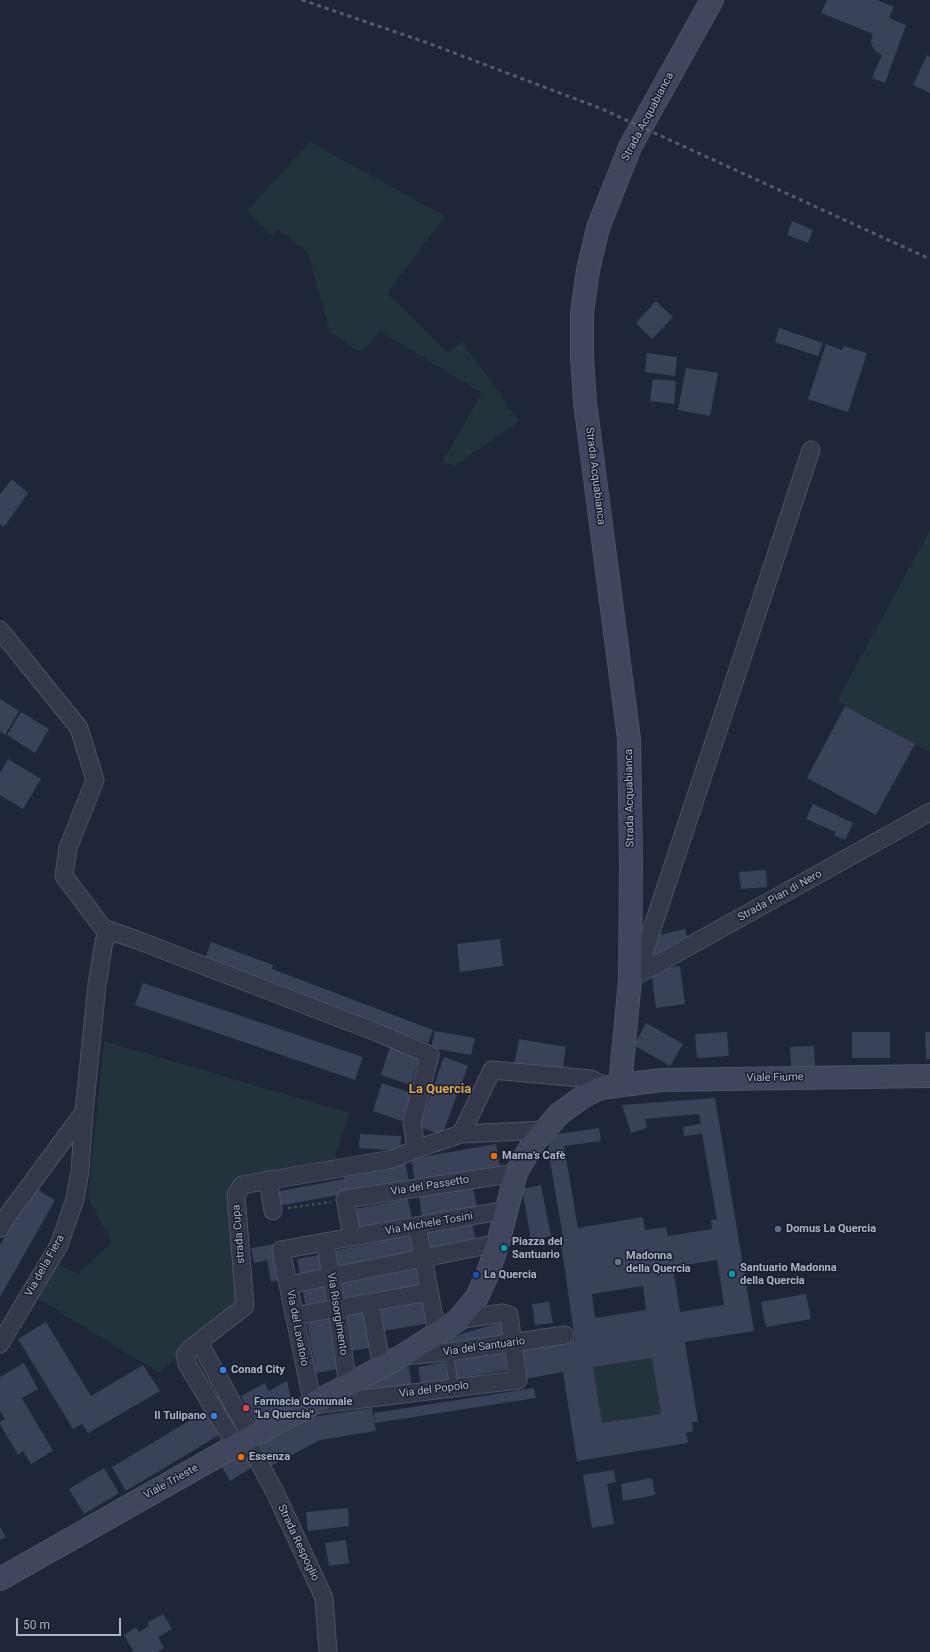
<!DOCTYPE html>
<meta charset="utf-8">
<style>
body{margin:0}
#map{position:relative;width:930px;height:1652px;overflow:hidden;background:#1f263a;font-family:Roboto,sans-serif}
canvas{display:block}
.scale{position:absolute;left:16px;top:1618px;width:105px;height:18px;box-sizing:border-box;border:2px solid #adb3c7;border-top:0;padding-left:5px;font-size:12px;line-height:14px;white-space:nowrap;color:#adb3c7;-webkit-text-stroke:3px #181e2e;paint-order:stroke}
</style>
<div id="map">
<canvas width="930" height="1652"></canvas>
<div class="scale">50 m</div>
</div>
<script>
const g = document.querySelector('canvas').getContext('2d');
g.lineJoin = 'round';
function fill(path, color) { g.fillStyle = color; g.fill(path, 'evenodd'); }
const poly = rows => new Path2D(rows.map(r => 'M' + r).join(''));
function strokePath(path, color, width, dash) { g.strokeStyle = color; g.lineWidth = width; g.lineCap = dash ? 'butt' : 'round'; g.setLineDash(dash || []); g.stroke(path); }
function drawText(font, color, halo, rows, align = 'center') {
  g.font = font + ' Roboto,sans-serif'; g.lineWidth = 3; g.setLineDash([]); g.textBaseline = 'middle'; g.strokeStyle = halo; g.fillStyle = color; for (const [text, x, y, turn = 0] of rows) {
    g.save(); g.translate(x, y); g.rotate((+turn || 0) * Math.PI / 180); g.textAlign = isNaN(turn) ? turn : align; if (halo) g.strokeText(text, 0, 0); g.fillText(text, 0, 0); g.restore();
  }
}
fill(poly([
 [310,142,445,216,387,293,448,353,462,341,519,421,455,466,442,462,482,393,380,331,360,352,330,332,308,253,278,229,273,236,247,211],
 [930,530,930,752,837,701],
 [104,1041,349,1113,332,1166,241,1180,238,1303,159,1373,37,1298,58,1264,78,1274,112,1242,88,1198],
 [652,1358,661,1414,602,1423,593,1367]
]), '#21333b');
fill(poly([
 [827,0,877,0,894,7,889,18,906,25,885,83,872,78,882,55,876,52,872,46,871,42,873,34,821,13],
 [927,55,930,57,930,93,913,85],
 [792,221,813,230,808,243,787,235],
 [656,301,673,317,652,339,636,323],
 [779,328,823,343,818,356,775,342],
 [826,344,842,350,844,346,867,353,848,412,808,399],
 [647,353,677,357,675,376,645,372],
 [686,368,718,373,710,416,678,410],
 [653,379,676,381,674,404,650,401],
 [12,479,28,493,4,527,0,524,0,494],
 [0,699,19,711,5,735,0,731],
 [845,706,915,744,876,815,807,778],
 [21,712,49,729,35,753,7,735],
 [8,759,41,779,23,809,0,795,0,773],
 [813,804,853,823,845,840,834,835,836,832,806,819],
 [766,870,767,887,741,889,739,872],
 [685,929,688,941,654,957,655,936],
 [500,939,503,966,460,972,457,944],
 [211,942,273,965,272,969,433,1030,428,1043,205,959],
 [680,966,685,1004,656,1008,651,970],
 [143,983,363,1057,355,1080,135,1005],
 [646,1023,683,1044,670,1066,634,1045],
 [435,1031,475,1038,471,1055,431,1048],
 [727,1032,729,1056,697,1058,695,1034],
 [852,1032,890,1032,890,1058,852,1058],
 [925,1032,930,1032,930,1059,926,1059],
 [519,1039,566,1047,562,1073,514,1065],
 [390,1046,420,1055,411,1085,381,1075],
 [814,1046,815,1066,791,1067,790,1047],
 [444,1057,468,1066,442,1135,419,1127],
 [382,1083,411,1093,402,1121,373,1111],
 [715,1098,754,1331,685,1342,698,1422,692,1422,693,1431,686,1433,688,1443,577,1461,563,1372,525,1379,520,1349,575,1340,561,1244,564,1243,548,1149,551,1135,599,1128,601,1141,564,1146,578,1228,643,1217,645,1230,666,1227,668,1236,712,1229,711,1220,717,1219,702,1134,684,1136,683,1127,701,1124,699,1114,645,1119,647,1128,631,1133,622,1105],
 [717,1260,724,1305,680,1312,673,1267],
 [643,1286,646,1310,595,1318,592,1294],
 [652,1358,661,1414,602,1423,593,1367],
 [360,1134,401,1136,400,1151,359,1148],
 [496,1144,500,1166,415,1181,411,1159],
 [405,1161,409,1182,278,1206,275,1192,344,1179,343,1172],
 [541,1185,551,1236,531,1240,522,1189],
 [33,1187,55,1200,0,1297,0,1245],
 [473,1188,477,1207,422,1217,419,1197],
 [408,1199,412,1219,358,1229,354,1209],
 [472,1223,476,1242,428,1251,424,1233],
 [413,1235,417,1254,337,1270,333,1251],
 [275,1244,282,1279,271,1282,267,1260,254,1263,251,1248],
 [320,1255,324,1274,301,1278,297,1259],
 [418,1266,421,1287,342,1301,339,1280],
 [324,1283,328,1304,306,1308,302,1287],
 [806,1294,811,1319,766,1327,761,1302],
 [425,1300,429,1323,378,1332,374,1309],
 [549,1302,553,1323,535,1325,532,1304],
 [367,1310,374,1347,351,1351,344,1314],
 [330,1317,339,1369,316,1373,307,1321],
 [505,1321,508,1338,446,1349,444,1339],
 [46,1322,91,1396,143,1365,160,1391,88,1433,82,1424,73,1429,18,1339],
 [507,1352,510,1370,457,1378,455,1361],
 [445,1362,448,1379,421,1384,418,1367],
 [24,1363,38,1389,22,1398,53,1451,31,1464,23,1451,18,1455,0,1424,0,1422,5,1419,0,1411,0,1377],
 [409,1367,412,1388,354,1397,352,1387,382,1372],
 [287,1381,292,1402,255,1422,241,1396,265,1383,269,1391],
 [534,1388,536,1398,375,1423,374,1413],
 [372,1408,376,1431,320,1440,267,1468,256,1447,312,1417],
 [209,1409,224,1432,126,1491,112,1467],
 [248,1452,256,1465,230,1481,222,1467],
 [104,1468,119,1493,84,1514,69,1489],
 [614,1470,616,1482,607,1484,614,1524,592,1528,583,1475],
 [652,1478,655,1495,623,1501,621,1484],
 [348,1508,349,1526,308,1531,306,1512],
 [0,1527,6,1537,0,1540],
 [346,1540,349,1563,329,1566,325,1543],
 [163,1614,172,1629,158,1637,164,1648,158,1652,134,1652,124,1635,136,1627,139,1632,149,1626,147,1623]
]), '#3a425a');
const lane = poly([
 [449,1352,454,1388]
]);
const street = poly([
 [0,630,79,728,95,780,68,848,64,876,103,928,137,940,381,1034,430,1055,412,1122,416,1149],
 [632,978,930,812],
 [630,980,640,965,811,450],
 [461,1134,492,1070,591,1079,606,1087],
 [268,1180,273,1211],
 [417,1226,435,1322,442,1332],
 [0,1228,8,1215,84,1112],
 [352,1237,506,1210],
 [325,1242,337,1308,348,1386],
 [288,1285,498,1243],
 [370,1303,382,1367],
 [294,1316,429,1292],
 [458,1320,502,1313,509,1315,518,1380,313,1405,281,1250,352,1237,345,1199,516,1173],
 [199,1342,251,1437],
 [0,1344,59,1245,75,1199,80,1171,84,1112,97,985,104,941,112,931],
 [402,1356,449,1352,565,1335],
 [247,1440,275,1492,324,1598,328,1652],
 [236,1446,187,1364,185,1355,190,1349,245,1306,236,1195,242,1185,393,1159,416,1149,461,1134,545,1130]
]);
const secondary = poly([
 [620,1085,630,980,631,864,629,739,585,402,582,357,582,313,588,270,598,228,630,147,712,0],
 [0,1579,251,1437,402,1356,458,1320,477,1297,487,1275,498,1243,516,1173,532,1145,545,1130,559,1114,584,1096,601,1088,661,1080,930,1076]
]);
strokePath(lane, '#4d5365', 10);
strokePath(street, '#4d5365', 19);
strokePath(secondary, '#4d5365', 24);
strokePath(poly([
 [288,1208,331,1202]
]), '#3b4f55', 2.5, [3, 3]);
strokePath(lane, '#33384a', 8);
strokePath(street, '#33384a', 17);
strokePath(secondary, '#40465d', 22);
strokePath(poly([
 [302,0,428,43,602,109,930,259]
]), '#545b72', 3, [4, 4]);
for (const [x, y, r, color] of [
 [494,1156,4,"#e8710a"],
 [778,1229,4,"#5c6f8a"],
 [504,1248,4,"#0f9aa8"],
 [618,1262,4,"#6b7280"],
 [732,1274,4,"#0f9aa8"],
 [476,1275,4,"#1a4fb4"],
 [223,1370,4,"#3f7fe0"],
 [246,1408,4,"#e0444e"],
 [214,1416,4,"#3f7fe0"],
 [241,1457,4,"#e8710a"]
]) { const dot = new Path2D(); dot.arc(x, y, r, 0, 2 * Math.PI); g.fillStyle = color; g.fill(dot); strokePath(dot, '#181e2e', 1.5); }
drawText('11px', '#adb3c7', '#181e2e', [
 ["Strada Acquabianca",648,117,-62],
 ["Strada Acquabianca",595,476,83],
 ["Strada Acquabianca",630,798,-91],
 ["Strada Pian di Nero",780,896,-29],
 ["Viale Fiume",775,1078,-1],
 ["Via del Passetto",430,1186,-9],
 ["Via Michele Tosini",429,1224,-10],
 ["strada Cupa",239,1234,-95],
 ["Via della Fiera",45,1266,-61],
 ["Via Risorgimento",337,1314,81],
 ["Via del Lavatoio",297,1328,79],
 ["Via del Santuario",484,1347,-8],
 ["Via del Popolo",434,1390,-7],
 ["Viale Trieste",171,1482,-29],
 ["Strada Respoglio",298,1543,65]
]);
drawText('bold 11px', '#adb3c7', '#181e2e', [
 ["Mama’s Cafè",502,1156],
 ["Domus La Quercia",786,1229],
 ["Piazza del",512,1242],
 ["Santuario",512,1255],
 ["Madonna",626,1256],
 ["della Quercia",626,1269],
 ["Santuario Madonna",740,1268],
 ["della Quercia",740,1281],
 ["La Quercia",484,1275],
 ["Conad City",231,1370],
 ["Farmacia Comunale",254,1402],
 ["\"La Quercia\"",254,1415],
 ["Il Tulipano",206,1416,"right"],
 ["Essenza",249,1457]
], 'left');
drawText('bold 13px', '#dca553', '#181e2e', [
 ["La Quercia",440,1090]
]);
</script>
